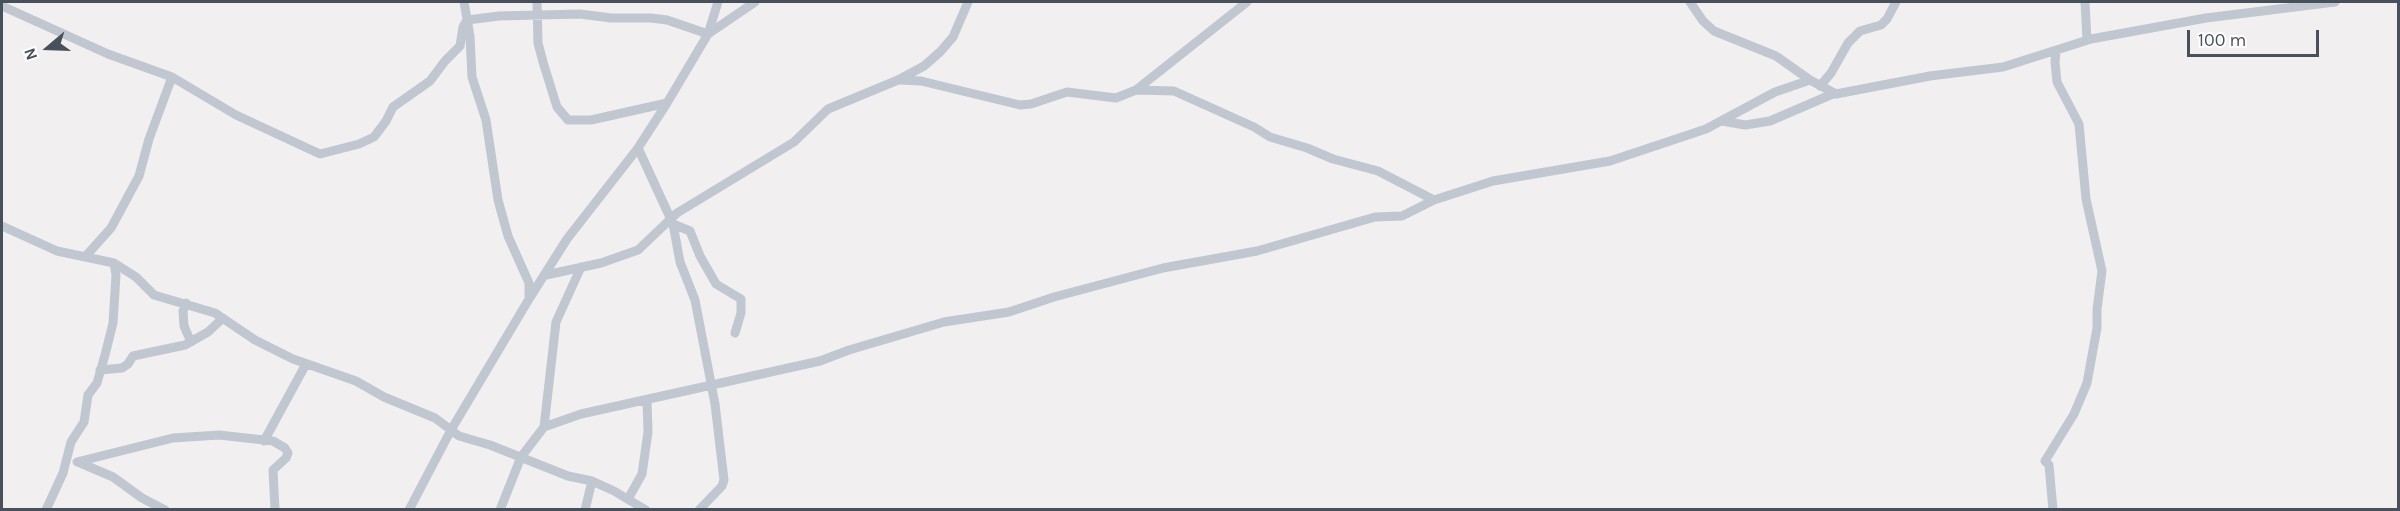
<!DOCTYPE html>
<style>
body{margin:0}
#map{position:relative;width:2400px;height:511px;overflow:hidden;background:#f1efef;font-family:Karla,sans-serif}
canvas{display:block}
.frame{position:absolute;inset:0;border:3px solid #48505b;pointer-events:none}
.north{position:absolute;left:18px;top:18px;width:60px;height:60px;-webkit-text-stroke:4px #fff;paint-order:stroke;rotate:251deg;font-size:16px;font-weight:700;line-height:24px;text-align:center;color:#48505b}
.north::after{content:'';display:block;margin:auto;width:21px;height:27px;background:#48505b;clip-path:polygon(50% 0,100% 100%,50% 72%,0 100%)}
.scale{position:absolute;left:2187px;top:30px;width:132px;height:27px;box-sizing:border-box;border:3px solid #48505b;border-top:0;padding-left:8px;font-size:18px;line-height:21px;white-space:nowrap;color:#48505b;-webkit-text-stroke:4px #fff;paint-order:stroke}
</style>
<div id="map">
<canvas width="2400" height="511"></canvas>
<div class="frame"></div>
<div class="north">N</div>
<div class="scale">100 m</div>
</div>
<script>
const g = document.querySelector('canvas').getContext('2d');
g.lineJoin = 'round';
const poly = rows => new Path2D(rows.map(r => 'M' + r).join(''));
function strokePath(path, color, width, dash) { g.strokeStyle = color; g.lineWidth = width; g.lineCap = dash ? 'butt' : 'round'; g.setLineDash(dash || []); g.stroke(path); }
strokePath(poly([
 [464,2,470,36,472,77,486,120,498,200,508,236,529,283,529,298],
 [537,2,538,43,543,62,557,107,568,120,591,120,667,103],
 [1690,2,1703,21,1714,31,1776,56,1810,80,1836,94,1930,76,2003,67,2091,39,2206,18,2335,2],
 [2085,2,2087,40],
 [2,6,108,54,172,77,236,115,320,154,359,144,374,137,386,121,393,107,430,81,445,61,460,46,463,27,467,20,499,16,580,14,611,18,651,18,667,20,708,34,755,2],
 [900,80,921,81,1020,105,1031,104,1067,92,1116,98,1136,90,1247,2],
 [1820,86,1831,73,1848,43,1860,31,1881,25,1887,19,1896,2],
 [1136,90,1174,91,1254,127,1270,137,1307,148,1333,159,1378,171,1434,200],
 [1722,121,1745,125,1770,121,1835,93],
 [638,148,673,224,680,262,695,300,715,404,724,480,722,486,699,510],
 [673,224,690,231,700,256,716,284,741,299,741,313,735,333],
 [2,226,57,251,114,263,136,277,154,295,215,313,255,340,293,359,356,381,384,397,435,418,459,436,490,445,568,476,592,481,614,491,646,510],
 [85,257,111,228,139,176,149,139,172,77],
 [546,275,601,263,638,250,677,213,794,142,828,109,898,80,924,66,940,52,953,37,968,2],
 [186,303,183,311,184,326,191,342],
 [100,370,122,368,128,364,133,356,185,345,208,332,223,318],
 [544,427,581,414,820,361,849,350,944,322,1009,312,1054,297,1163,268,1257,251,1375,217,1402,216,1434,200,1493,181,1610,161,1706,129,1775,92,1810,80],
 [264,441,306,364],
 [77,462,173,438,219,435,273,441,285,448,288,453,286,458,273,470,275,510],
 [78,462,113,477,142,498,165,510],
 [628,499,642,474,648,432,647,400],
 [46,510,63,473,71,442,84,422,88,395,97,383,105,355,113,323,116,275,114,263],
 [409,510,451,430,529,299,567,239,638,148,667,103,708,34,718,2],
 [500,510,521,457,544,427,556,322,581,267],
 [585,510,592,481],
 [2053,510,2049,465,2045,461,2074,414,2087,383,2097,328,2097,309,2102,271,2086,199,2079,124,2057,82,2055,62,2056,51]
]), '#c0c7d0', 9);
</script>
